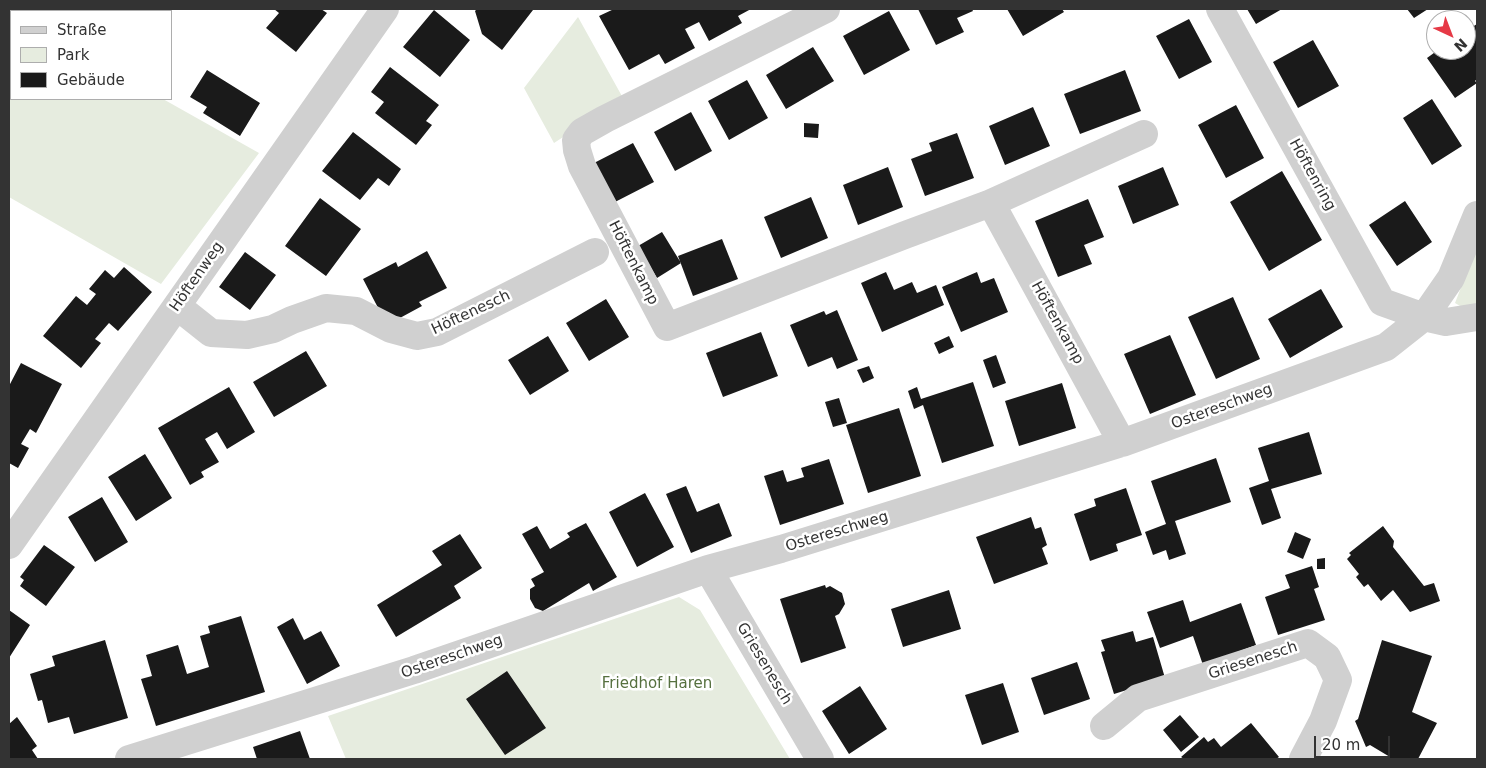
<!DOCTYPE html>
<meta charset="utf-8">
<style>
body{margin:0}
#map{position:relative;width:1486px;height:768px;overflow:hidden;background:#fff;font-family:"DejaVu Sans",sans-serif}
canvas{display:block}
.frame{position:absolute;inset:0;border:10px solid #333;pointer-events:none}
.legend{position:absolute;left:10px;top:10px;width:162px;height:90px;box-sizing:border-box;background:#fff;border:1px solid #adadad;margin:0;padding:6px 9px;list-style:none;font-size:15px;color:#333}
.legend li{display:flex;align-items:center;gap:10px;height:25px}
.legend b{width:25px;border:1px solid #adadad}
.north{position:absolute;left:1426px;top:10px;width:50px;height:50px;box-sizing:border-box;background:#fff;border:1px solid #adadad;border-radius:50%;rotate:137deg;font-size:14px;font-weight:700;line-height:20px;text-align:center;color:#333}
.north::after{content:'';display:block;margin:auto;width:18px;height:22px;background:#e63946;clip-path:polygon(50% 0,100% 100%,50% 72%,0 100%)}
.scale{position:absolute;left:1314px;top:736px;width:76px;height:22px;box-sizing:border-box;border:2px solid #333;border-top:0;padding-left:6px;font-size:15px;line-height:18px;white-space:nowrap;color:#333;-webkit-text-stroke:4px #fff;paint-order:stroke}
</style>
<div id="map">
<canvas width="1486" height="768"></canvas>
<div class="frame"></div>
<ul class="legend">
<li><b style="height:6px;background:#d0d0d0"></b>Straße</li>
<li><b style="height:14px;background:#e6ecdf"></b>Park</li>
<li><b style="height:14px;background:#1a1a1a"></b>Gebäude</li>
</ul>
<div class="north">N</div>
<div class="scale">20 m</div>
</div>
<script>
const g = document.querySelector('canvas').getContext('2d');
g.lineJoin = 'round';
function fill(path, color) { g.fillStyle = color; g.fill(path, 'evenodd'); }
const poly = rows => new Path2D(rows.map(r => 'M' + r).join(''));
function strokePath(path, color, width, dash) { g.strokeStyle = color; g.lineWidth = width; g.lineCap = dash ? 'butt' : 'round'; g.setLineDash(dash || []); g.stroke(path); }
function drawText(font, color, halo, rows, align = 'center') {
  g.font = font + ' "DejaVu Sans",sans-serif'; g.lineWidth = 5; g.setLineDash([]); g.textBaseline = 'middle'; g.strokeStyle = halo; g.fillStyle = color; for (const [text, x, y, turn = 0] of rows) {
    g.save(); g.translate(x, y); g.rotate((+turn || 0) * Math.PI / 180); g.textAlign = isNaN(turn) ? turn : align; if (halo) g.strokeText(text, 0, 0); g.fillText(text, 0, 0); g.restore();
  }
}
fill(poly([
 [9,12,11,13,11,99,163,99,259,153,161,284,9,197],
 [578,17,623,98,554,143,524,88],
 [1477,246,1477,305,1467,310,1455,303],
 [679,597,700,610,790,759,346,759,328,716]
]), '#e6ecdf');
fill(poly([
 [274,9,321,9,327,13,296,52,266,28,279,13],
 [477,9,531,9,533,10,502,50,482,34,475,11],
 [614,9,751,9,738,16,742,23,709,41,699,22,685,29,695,48,665,64,659,54,629,70,599,16],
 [918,9,972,9,973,11,957,18,964,32,936,45],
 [1007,9,1062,9,1064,12,1023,36],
 [1247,9,1282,9,1256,24],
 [1407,9,1428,9,1414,18],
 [434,10,470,40,440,77,403,47],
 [889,11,910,50,864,75,843,36],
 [1189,19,1212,62,1179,79,1156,36],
 [1477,24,1477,79,1475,81,1477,83,1455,98,1427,58,1438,50,1466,50,1466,31],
 [1313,40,1339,86,1298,108,1273,62],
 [813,47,834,81,786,109,766,75],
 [390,67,439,105,426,121,432,125,416,145,375,113,384,102,371,92],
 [207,70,260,103,240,136,203,113,207,107,190,97],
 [1125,70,1141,111,1080,134,1064,94],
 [747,80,768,118,729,140,708,101],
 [1432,99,1462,146,1432,165,1403,118],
 [1236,105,1264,158,1226,178,1198,125],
 [1033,107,1050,146,1005,165,989,126],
 [691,112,712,151,675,171,654,132],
 [804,123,819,124,818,138,804,137],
 [353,132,401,169,389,186,378,178,360,200,322,171],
 [957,133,974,178,925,196,911,159,932,151,929,143],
 [633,143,654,182,615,202,594,163],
 [888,167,903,207,858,225,843,185],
 [1163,167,1179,205,1133,224,1118,186],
 [1282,171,1322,240,1269,271,1230,202],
 [811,197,828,238,781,258,764,217],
 [320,198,361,229,326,276,285,246],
 [1088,199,1104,237,1084,245,1092,264,1058,277,1035,221],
 [1405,201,1432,242,1397,266,1369,225],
 [662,232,681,263,657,278,638,246],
 [722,239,738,279,693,296,678,256],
 [427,251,447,288,419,302,422,306,387,325,363,279,396,262,398,267],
 [245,252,276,275,250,310,219,287],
 [124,267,152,292,118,331,109,323,95,339,101,343,81,368,43,336,76,296,87,305,96,294,89,289,105,270,114,278],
 [886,272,894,290,912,282,917,293,936,285,944,305,882,332,861,283],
 [977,272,981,283,994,278,1008,312,961,332,942,287],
 [1321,289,1343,327,1290,358,1268,319],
 [1233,297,1260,359,1216,379,1188,317],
 [606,299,629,337,589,361,566,323],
 [837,310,858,360,837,369,832,357,808,367,790,325,824,311,826,315],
 [761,332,778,376,723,397,706,353],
 [1170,335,1196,395,1150,414,1124,354],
 [548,336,569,371,530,395,508,360],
 [949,336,954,347,939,354,934,343],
 [306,351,327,386,274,417,253,382],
 [996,355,1006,383,993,388,983,360],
 [21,363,62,384,36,433,30,429,21,444,29,448,18,468,9,463,9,386],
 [869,366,874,378,863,383,857,370],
 [973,382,994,446,942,463,923,405,914,409,908,391,917,387,921,399],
 [1062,383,1076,428,1019,446,1005,401],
 [229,387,255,432,227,449,217,432,205,439,219,462,201,472,204,477,190,485,158,428],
 [839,398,847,423,833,427,825,402],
 [899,408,921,476,868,493,846,425],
 [1309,432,1322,474,1271,489,1281,518,1262,525,1249,488,1269,481,1258,448],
 [145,454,172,498,136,521,108,477],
 [1216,458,1231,502,1175,521,1186,554,1169,560,1166,550,1153,555,1145,532,1166,524,1151,481],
 [829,459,844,504,780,525,764,476,783,470,787,482,804,477,801,468],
 [686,486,697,512,719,503,732,536,691,553,666,494],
 [1126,488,1142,535,1116,544,1118,551,1090,561,1074,514,1096,506,1094,499],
 [645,493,674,547,637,567,609,512],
 [102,497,128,542,95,562,68,517],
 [1031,517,1035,529,1041,527,1047,545,1042,548,1048,564,994,584,976,537],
 [586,523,617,577,593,591,589,583,543,611,535,608,530,599,530,589,535,586,531,579,544,572,522,534,537,526,550,549,570,537,567,533],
 [1383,526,1394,541,1393,547,1424,586,1434,583,1440,601,1410,612,1393,590,1381,601,1368,584,1364,587,1356,577,1359,574,1347,559,1351,555,1349,553],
 [1295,532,1311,539,1303,559,1287,552],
 [460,534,482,568,454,586,461,598,396,637,377,605,442,565,432,551],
 [44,545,75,567,46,606,20,586,24,580,20,577],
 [1325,558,1325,569,1317,569,1317,559],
 [1312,566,1319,587,1314,589,1325,620,1278,635,1265,597,1290,588,1285,575],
 [825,585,826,588,830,586,842,593,845,604,839,614,835,616,846,648,801,663,780,599],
 [949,590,961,629,903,647,891,609],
 [1183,600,1190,622,1241,603,1256,645,1203,665,1193,636,1160,648,1147,612],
 [9,610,30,625,9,658],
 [241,616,265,692,156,726,141,679,152,676,146,655,178,645,187,674,209,667,200,636,210,633,208,626],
 [293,618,304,640,321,631,340,666,307,684,277,627],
 [1133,631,1136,642,1153,637,1165,678,1114,694,1101,652,1105,651,1101,640],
 [105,640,128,718,74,734,69,717,48,723,42,700,38,701,30,674,55,666,52,656],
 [1382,640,1432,656,1412,712,1437,723,1418,759,1388,759,1390,757,1370,745,1366,747,1355,721,1358,719],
 [1077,662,1090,699,1044,715,1031,678],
 [507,671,546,728,505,755,466,699],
 [1003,683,1019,732,982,745,965,695],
 [860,686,887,729,849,754,822,711],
 [1180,715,1199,737,1181,752,1163,730],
 [17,717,37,746,32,750,38,759,9,759,9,724],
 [1251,723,1279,757,1276,759,1184,759,1181,757,1204,737,1208,742,1214,738,1221,747],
 [300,731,310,759,257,759,253,747]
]), '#1a1a1a');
strokePath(poly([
 [826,9,605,119,582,132,576,140,577,150,582,166,667,327,905,235,991,203,1122,443],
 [1220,9,1382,302,1424,317,1446,322,1477,317],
 [991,203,1144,134],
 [177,306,211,333,247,335,273,329,292,320,326,308,356,311,391,329,417,336,437,332,595,252],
 [9,545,385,9],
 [708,569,820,759],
 [1104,726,1138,698,1308,643,1327,657,1338,680,1323,721,1303,759],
 [129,759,414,670,708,569,781,549,1122,443,1386,347,1424,317,1451,278,1477,215]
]), '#d0d0d0', 28);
drawText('15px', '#333', '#fff', [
 ["Höftenring",1312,175,61],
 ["Höftenkamp",633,263,63],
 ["Höftenweg",197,277,-55],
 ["Höftenesch",471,313,-25],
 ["Höftenkamp",1057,323,61],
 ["Ostereschweg",1222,407,-20],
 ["Ostereschweg",837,532,-17],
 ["Ostereschweg",452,657,-19],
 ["Griesenesch",1253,661,-18],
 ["Griesenesch",764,664,59]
]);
drawText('15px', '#56703f', '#fff', [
 ["Friedhof Haren",657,684]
]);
</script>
